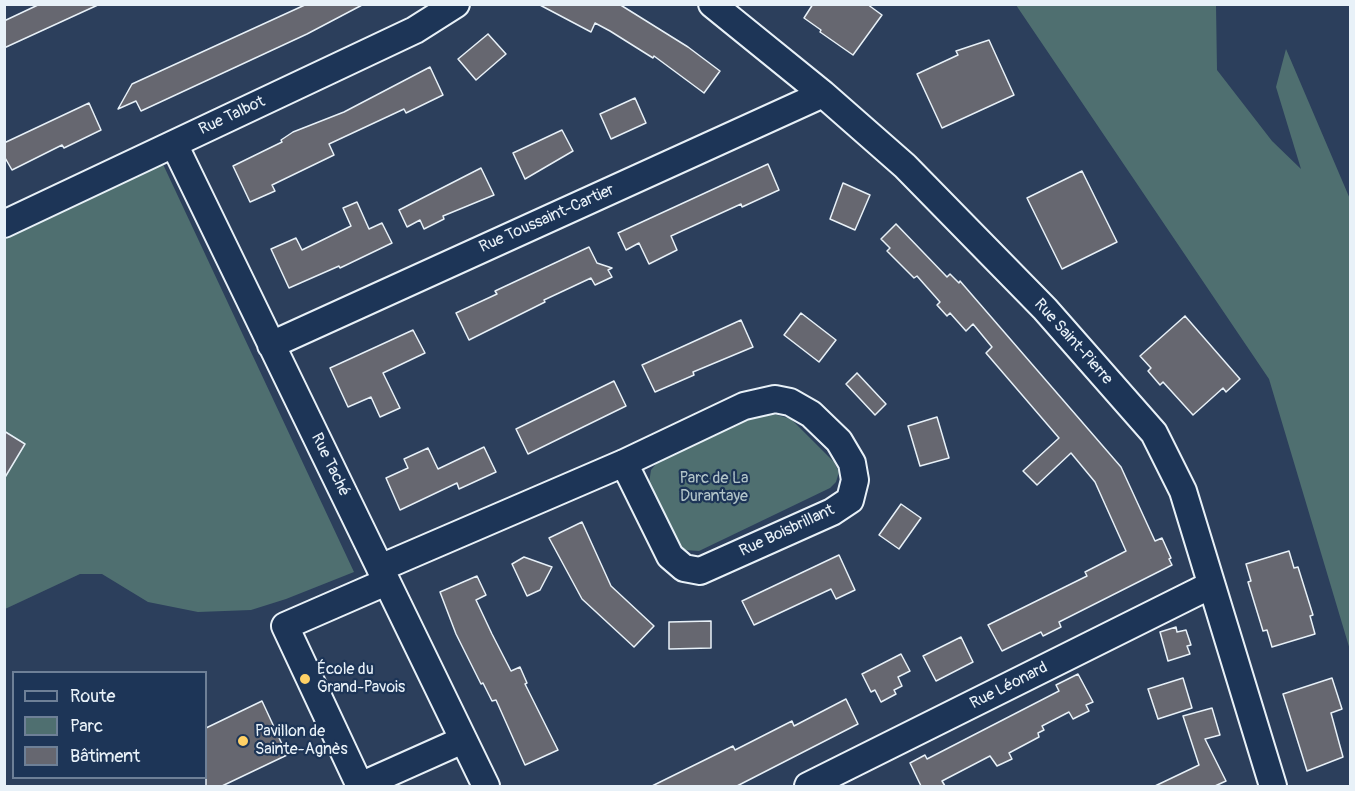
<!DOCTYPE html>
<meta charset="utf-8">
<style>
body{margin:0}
#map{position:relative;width:1355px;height:791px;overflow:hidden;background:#2c3f5c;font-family:Pangolin,sans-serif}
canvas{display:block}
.frame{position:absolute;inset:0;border:6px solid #e8f1f8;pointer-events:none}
.legend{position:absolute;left:12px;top:671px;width:195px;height:108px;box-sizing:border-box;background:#1d3557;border:2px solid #6e8097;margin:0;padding:8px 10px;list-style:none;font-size:18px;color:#e8f1f8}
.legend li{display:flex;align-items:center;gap:12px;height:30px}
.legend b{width:30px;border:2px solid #6e8097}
</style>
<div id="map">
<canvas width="1355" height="791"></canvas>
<div class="frame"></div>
<ul class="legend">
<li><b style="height:8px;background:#1d3557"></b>Route</li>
<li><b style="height:16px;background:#4f6f70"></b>Parc</li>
<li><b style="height:16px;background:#666770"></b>Bâtiment</li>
</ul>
</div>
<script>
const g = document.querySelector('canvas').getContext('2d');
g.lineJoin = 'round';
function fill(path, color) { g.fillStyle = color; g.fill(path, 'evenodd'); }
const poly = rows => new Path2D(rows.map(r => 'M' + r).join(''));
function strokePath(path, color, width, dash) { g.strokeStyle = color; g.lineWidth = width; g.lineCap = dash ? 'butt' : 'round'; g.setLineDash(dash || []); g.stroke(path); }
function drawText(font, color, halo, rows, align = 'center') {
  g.font = font + ' Pangolin,sans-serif'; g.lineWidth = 4.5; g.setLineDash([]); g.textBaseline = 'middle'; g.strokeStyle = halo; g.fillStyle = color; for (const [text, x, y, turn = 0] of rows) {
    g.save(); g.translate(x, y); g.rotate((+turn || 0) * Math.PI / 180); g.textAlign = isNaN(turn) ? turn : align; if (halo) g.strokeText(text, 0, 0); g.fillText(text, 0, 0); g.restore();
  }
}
fill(poly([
 [1016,5,1216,5,1217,70,1272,141,1301,169,1276,87,1286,49,1350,199,1350,650,1269,379],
 [161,160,354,572,286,599,251,610,198,612,148,602,102,574,80,574,5,609,4,228],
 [770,413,791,419,834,462,839,472,836,482,830,488,699,551,684,550,679,546,655,500,649,483,651,470,660,459,748,419]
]), '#4f6f70');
const building = poly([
 [40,4,100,4,4,48,4,21,40,4],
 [307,4,364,4,307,34,141,111,136,101,118,109,132,84,307,4],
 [538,4,619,4,688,47,720,71,704,93,654,56,653,58,610,31,595,23,591,32,538,4],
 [813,4,867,4,882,15,853,55,820,32,821,30,804,18,813,4],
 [488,34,506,54,476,80,458,59,488,34],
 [989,40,1014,95,942,128,917,74,958,55,956,51,989,40],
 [430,67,443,95,406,113,404,109,329,144,334,155,272,185,275,191,250,202,233,166,282,142,281,140,293,132,344,112,430,67],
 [635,98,646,123,611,139,600,114,635,98],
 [89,103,101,130,64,148,62,145,12,170,4,156,4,143,89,103],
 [562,130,573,151,525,179,513,153,562,130],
 [768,164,779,190,742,207,741,204,671,236,677,250,649,264,639,243,626,250,618,233,768,164],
 [481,168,494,195,443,216,444,219,424,229,420,220,407,227,399,210,481,168],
 [1082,171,1117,242,1062,269,1027,198,1082,171],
 [843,183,870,195,855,230,830,219,843,183],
 [357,202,369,229,382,223,392,243,340,268,339,266,289,288,271,249,296,238,302,250,351,226,343,208,357,202],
 [896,224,947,277,950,274,959,283,960,281,1121,467,1155,541,1162,538,1171,558,1169,559,1172,565,1059,622,1061,627,1043,636,1041,632,1002,651,988,625,1087,576,1085,572,1126,551,1095,482,1071,453,1037,485,1023,471,1059,438,986,353,992,347,973,324,966,331,950,313,947,316,937,305,940,302,917,276,914,278,887,251,890,248,881,239,896,224],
 [589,247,597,263,612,268,608,270,612,277,595,285,591,278,544,300,545,302,469,340,456,313,497,294,495,291,589,247],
 [801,313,836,340,819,362,784,335,801,313],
 [1185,316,1240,379,1226,392,1223,388,1193,415,1163,382,1160,385,1148,371,1151,368,1140,356,1185,316],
 [741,320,753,347,693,372,694,375,655,392,642,365,741,320],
 [413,330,425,353,383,373,400,408,380,417,371,397,348,407,330,368,413,330],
 [857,373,886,404,875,415,846,384,857,373],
 [614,381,626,406,528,454,516,429,614,381],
 [937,417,949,458,920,466,908,426,937,417],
 [4,431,25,444,4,479,4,431],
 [484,447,496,472,459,489,457,483,400,510,386,478,408,468,404,459,428,448,438,469,484,447],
 [901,504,921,518,899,549,879,535,901,504],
 [582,522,611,586,654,626,634,647,582,599,549,538,582,522],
 [1289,551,1294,568,1298,567,1313,615,1310,616,1315,634,1272,647,1267,630,1263,631,1248,582,1251,581,1246,564,1289,551],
 [839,555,855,590,836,599,831,589,754,625,742,601,839,555],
 [524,557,552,567,540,590,527,596,512,564,524,557],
 [477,576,486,595,476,600,492,634,511,671,520,667,527,683,525,684,558,750,525,765,496,700,492,701,483,683,481,684,456,634,440,592,477,576],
 [711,621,711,648,669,649,669,622,711,621],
 [1176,627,1177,632,1186,630,1191,645,1187,646,1190,654,1168,661,1160,632,1176,627],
 [961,637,973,662,936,681,923,656,961,637],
 [901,654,910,671,898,677,902,686,894,690,896,694,881,702,875,690,871,692,862,674,901,654],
 [1078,674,1093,702,1086,705,1089,711,1073,719,1069,712,1042,726,1044,730,1038,733,1039,737,1009,753,1012,759,997,766,990,756,942,781,945,786,921,786,910,763,925,755,927,759,1059,691,1056,685,1078,674],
 [1183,678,1192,708,1158,719,1148,689,1183,678],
 [1332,678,1342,709,1331,713,1343,757,1307,771,1283,694,1332,678],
 [846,699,858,724,737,786,652,786,733,746,735,750,792,721,794,726,846,699],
 [262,701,287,755,222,786,206,786,206,728,262,701],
 [1212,708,1220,735,1205,739,1226,781,1215,786,1155,786,1199,765,1183,716,1212,708]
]);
fill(building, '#666770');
strokePath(building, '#e8f1f8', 1.5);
const minor = poly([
 [712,4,823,94,905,166,1045,309,1154,433,1183,491,1273,786],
 [174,144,486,786],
 [4,224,415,30,456,4],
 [271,345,823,94],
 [380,568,624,463,744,406,775,399,790,402,811,414,839,441,852,463,855,480,850,500,832,512,700,571,684,568,670,556,624,463],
 [360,786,285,626,386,582],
 [360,786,463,740],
 [808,786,1211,585]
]);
strokePath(minor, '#e8f1f8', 30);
strokePath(minor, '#1d3557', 26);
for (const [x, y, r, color] of [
 [305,679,6,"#ffd166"],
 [243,741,6,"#ffd166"]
]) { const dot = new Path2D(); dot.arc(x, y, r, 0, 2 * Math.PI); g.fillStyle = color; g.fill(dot); strokePath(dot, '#1d3557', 2); }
drawText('16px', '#e8f1f8', '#1d3557', [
 ["Rue Talbot",232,116,-25],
 ["Rue Toussaint-Cartier",547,219,-24],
 ["Rue Saint-Pierre",1073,342,48],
 ["Rue Taché",330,465,64],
 ["Rue Boisbrillant",787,531,-25],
 ["Rue Léonard",1009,686,-27]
]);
drawText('16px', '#b2c4c8', '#1d3557', [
 ["Parc de La",714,479],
 ["Durantaye",714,497]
]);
drawText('16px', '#e8f1f8', '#1d3557', [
 ["École du",317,670],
 ["Grand-Pavois",317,688],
 ["Pavillon de",255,732],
 ["Sainte-Agnès",255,750]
], 'left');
</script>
